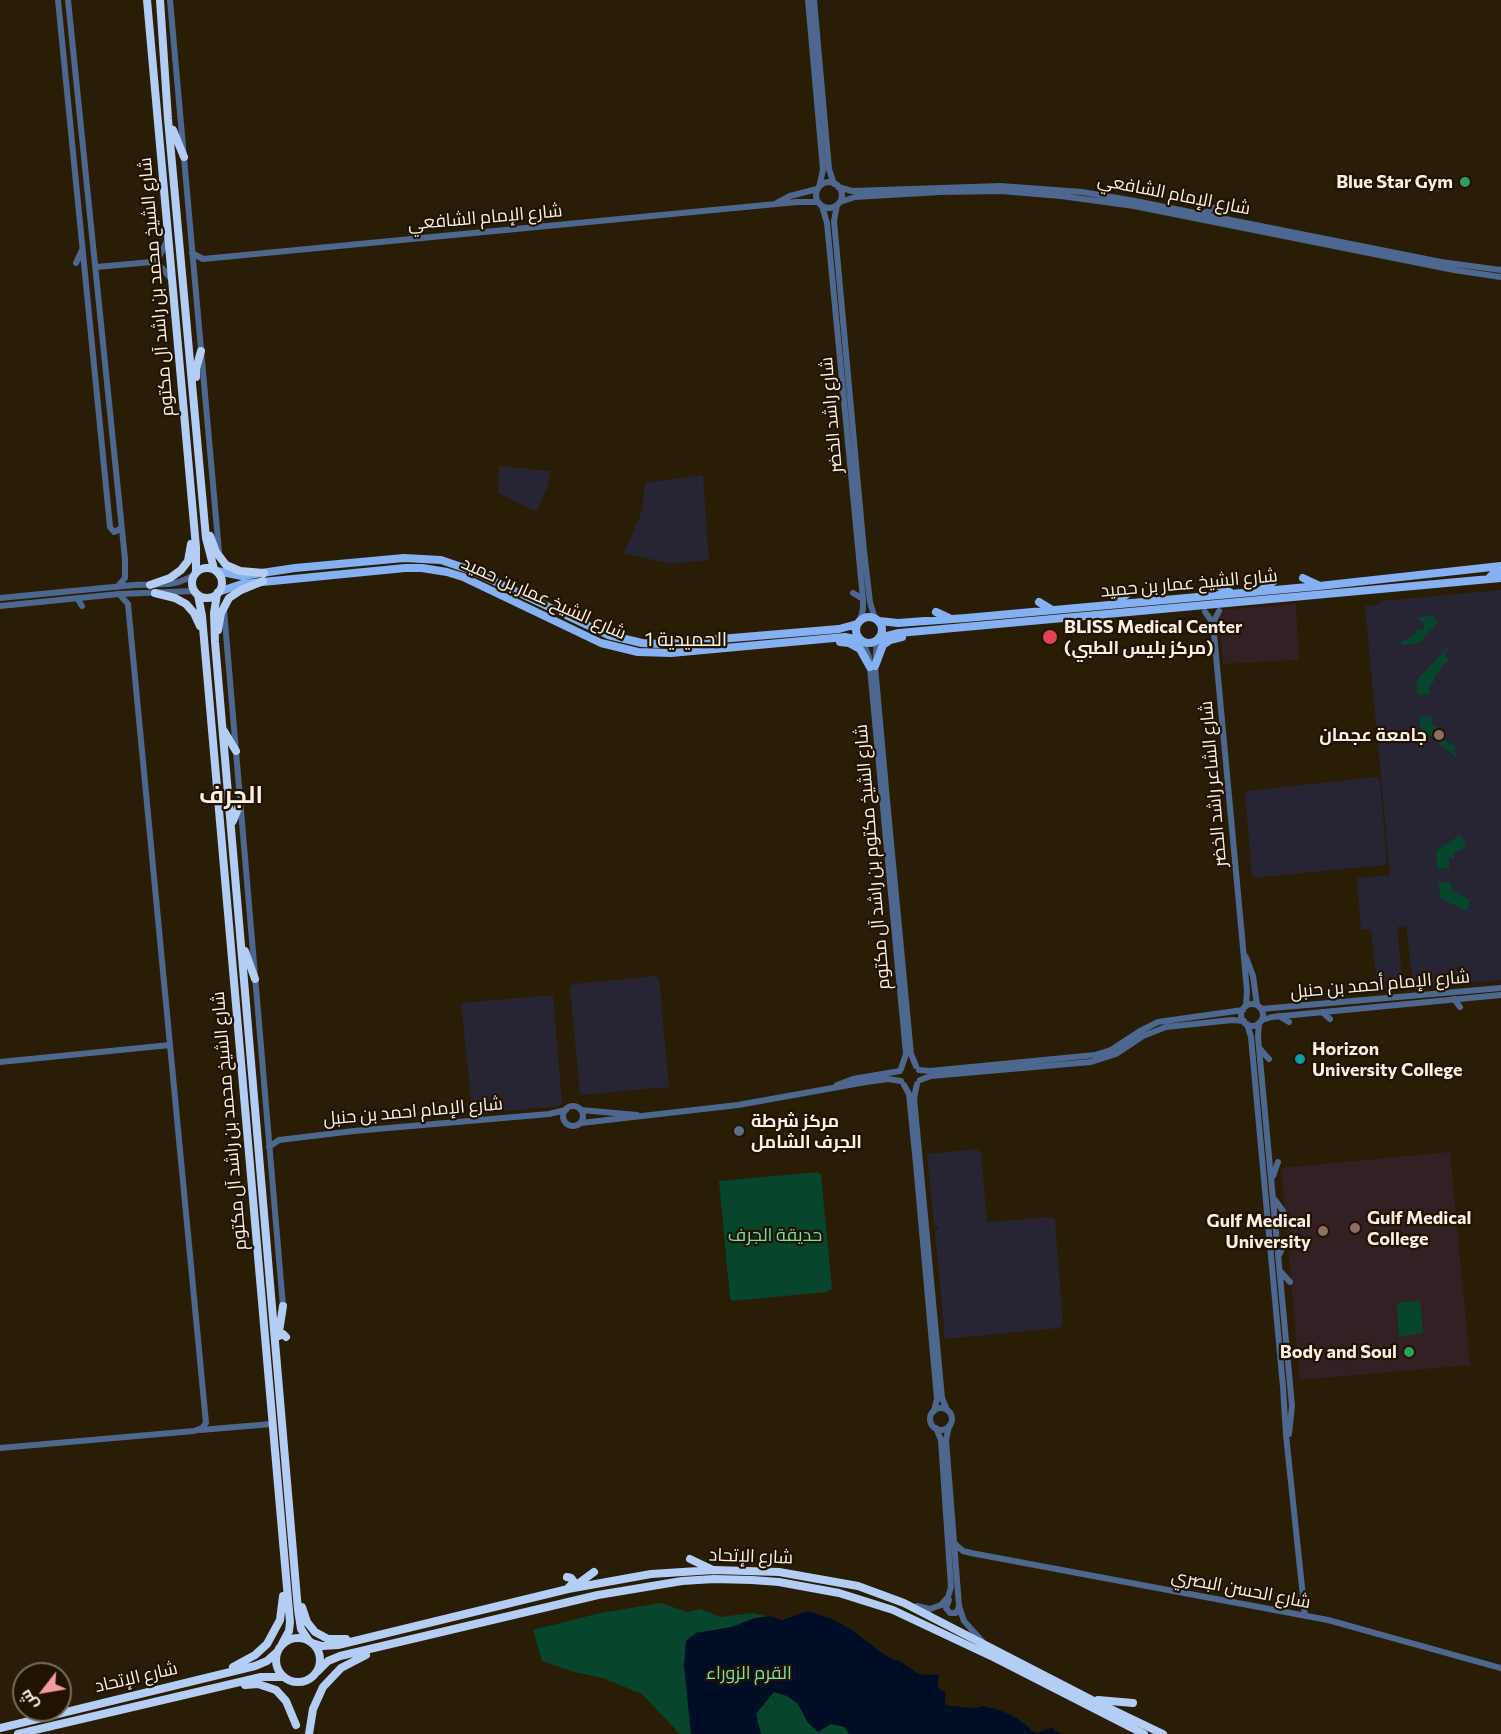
<!DOCTYPE html>
<meta charset="utf-8">
<style>
body{margin:0}
#map{position:relative;width:1501px;height:1734px;overflow:hidden;background:#2a1d06;font-family:Commissioner,Cairo,sans-serif}
canvas{display:block}
.north{position:absolute;left:12px;top:1662px;width:60px;height:60px;box-sizing:border-box;background:#201300;border:2px solid #776c5b;border-radius:50%;rotate:239deg;font-size:16px;font-weight:700;line-height:24px;text-align:center;color:#faf1e4}
.north::after{content:'';display:block;margin:auto;width:21px;height:27px;background:#f59b9d;clip-path:polygon(50% 0,100% 100%,50% 72%,0 100%)}
</style>
<div id="map">
<canvas width="1501" height="1734"></canvas>
<div class="north">ش</div>
</div>
<script>
const g = document.querySelector('canvas').getContext('2d');
g.lineJoin = 'round';
function fill(path, color) { g.fillStyle = color; g.fill(path, 'evenodd'); }
const poly = rows => new Path2D(rows.map(r => 'M' + r).join(''));
function strokePath(path, color, width, dash) { g.strokeStyle = color; g.lineWidth = width; g.lineCap = dash ? 'butt' : 'round'; g.setLineDash(dash || []); g.stroke(path); }
function drawText(font, color, halo, rows, align = 'center') {
  g.font = font + ' Commissioner,Cairo,sans-serif'; g.lineWidth = 4.5; g.setLineDash([]); g.textBaseline = 'middle'; g.strokeStyle = halo; g.fillStyle = color; for (const [text, x, y, turn = 0] of rows) {
    g.save(); g.translate(x, y); g.rotate((+turn || 0) * Math.PI / 180); g.textAlign = isNaN(turn) ? turn : align; if (halo) g.strokeText(text, 0, 0); g.fillText(text, 0, 0); g.restore();
  }
}
fill(poly([
 [1296,604,1299,660,1223,664,1219,610],
 [1450,1152,1470,1365,1300,1380,1281,1168]
]), '#332024');
fill(poly([
 [499,466,550,471,548,484,538,509,535,511,498,493],
 [703,475,709,560,671,564,624,553,642,511,645,483],
 [1501,590,1501,980,1416,987,1413,984,1406,926,1397,927,1403,985,1377,987,1371,929,1361,930,1357,878,1390,875,1365,606,1378,605,1381,601],
 [1377,777,1380,780,1387,861,1384,865,1252,878,1245,791],
 [656,976,659,979,669,1087,580,1095,570,988,573,984],
 [553,995,562,1103,559,1106,477,1114,472,1111,461,1003],
 [978,1149,981,1153,987,1222,1051,1217,1055,1220,1063,1324,1060,1328,945,1339,935,1231,939,1227,934,1225,927,1154]
]), '#272434');
fill(poly([
 [1434,616,1438,622,1419,643,1402,645,1401,642,1415,635,1415,630,1424,629,1423,621,1419,621,1419,617],
 [1448,647,1450,649,1444,654,1449,661,1440,667,1441,671,1435,675,1433,683,1429,685,1429,694,1418,695,1416,681],
 [1431,716,1432,725,1437,727,1446,741,1456,746,1453,752,1458,755,1456,757,1420,728,1420,717],
 [1460,835,1466,843,1465,847,1454,854,1454,858,1449,858,1449,868,1439,869,1438,872,1436,851],
 [1438,879,1441,883,1451,882,1452,892,1458,892,1458,894,1470,900,1467,911,1441,899],
 [818,1172,821,1175,832,1289,827,1292,732,1301,730,1298,719,1181],
 [1420,1300,1423,1333,1399,1337,1397,1303],
 [661,1603,687,1612,700,1609,720,1617,753,1613,782,1620,808,1611,833,1619,852,1630,881,1652,892,1659,900,1661,919,1674,939,1675,938,1688,946,1693,945,1705,974,1708,984,1706,1000,1710,1017,1718,1036,1733,1051,1728,1062,1734,680,1734,642,1694,603,1678,574,1672,542,1661,533,1630,600,1613]
]), '#07462d');
fill(poly([
 [808,1611,833,1619,852,1630,881,1652,892,1659,900,1661,919,1674,939,1675,938,1688,946,1693,945,1705,974,1708,984,1706,1000,1710,1017,1718,1036,1733,1051,1728,1062,1734,849,1734,845,1727,831,1724,818,1732,808,1723,798,1704,787,1696,774,1692,756,1714,761,1734,691,1734,684,1665,686,1641,696,1633,731,1627,755,1618,771,1616,782,1620]
]), '#000d25');
strokePath(poly([
 [58,0,110,527,114,532,120,529],
 [68,0,125,559,125,578,117,587],
 [170,0,219,552],
 [808,0,823,170,819,187],
 [814,0,829,169,834,184],
 '816 195a13 13 0 1 1 26 0a13 13 0 1 1-26 0Z',
 [838,187,852,191,1000,186,1082,192,1135,201,1441,262,1501,270],
 [840,202,855,197,940,192,1001,191,1061,196,1134,206,1454,270,1501,277],
 [777,203,790,196,817,189],
 [837,205,834,221,864,551,870,602,875,619],
 [822,206,827,223,863,599,863,609,860,621],
 [1202,214,1218,206],
 [192,253,203,259,797,202,818,202],
 [152,262,160,255,167,241],
 [76,263,82,250],
 [96,267,152,262,162,268,171,279],
 [853,593,863,599],
 [0,598,134,585,169,584,179,582,193,576],
 [77,598,82,606],
 [0,606,119,594,194,591],
 [224,610,283,1306],
 [1205,612,1213,623,1247,991,1246,1006],
 [1213,623,1219,611],
 [877,640,875,666,887,800,911,1054,916,1066],
 [863,642,869,657,906,1054,901,1069],
 [1246,957,1253,976,1257,1005],
 [1454,999,1460,1007],
 '1241 1015a11 11 0 1 1 22 0a11 11 0 1 1-22 0Z',
 [1261,1009,1501,988],
 [1322,1012,1330,1019],
 [1279,1016,1289,1022],
 [1262,1020,1272,1017,1501,995],
 [1259,1023,1258,1037,1292,1406,1289,1434],
 [1247,1024,1251,1037,1283,1387,1286,1435,1305,1616],
 [1260,1049,1269,1059],
 [0,1062,170,1045],
 [919,1070,930,1071,1095,1055,1111,1050,1140,1031,1158,1022,1243,1010],
 [920,1080,931,1076,1091,1062,1116,1054,1143,1036,1166,1027,1232,1020,1244,1021],
 [917,1084,914,1098,942,1398,947,1410],
 [837,1085,853,1079,900,1071],
 [904,1085,909,1094,916,1164,937,1399,934,1411],
 '563 1116a10 10 0 1 1 20 0a10 10 0 1 1-20 0Z',
 [581,1110,637,1115],
 [581,1123,738,1105,866,1082,888,1079,901,1081],
 [269,1147,279,1140,354,1131,549,1114,566,1110],
 [1273,1176,1278,1162],
 [1275,1200,1283,1211],
 [1279,1255,1286,1241],
 [1280,1271,1290,1282],
 '930 1419a11 11 0 1 1 22 0a11 11 0 1 1-22 0Z',
 [949,1426,946,1440,959,1606,964,1621,982,1641],
 [200,1430,272,1424],
 [0,1448,194,1431,202,1428,206,1423,128,604,119,594],
 [955,1544,963,1551,971,1553,1328,1620,1501,1668],
 [949,1600,946,1608,950,1613,956,1613,959,1607],
 [917,1606,930,1609,941,1605,948,1597,951,1587,941,1440,936,1428]
]), '#4d678f', 6);
strokePath(poly([
 [217,571,242,576,295,568,404,558,441,560,473,571,608,635,642,643,660,644,839,629,857,624],
 [1303,578,1318,585],
 [1488,579,1493,574,1501,573],
 [1219,586,1231,593],
 [1260,591,1274,581],
 [218,592,242,584,405,568,422,568,447,572,463,577,601,643,638,652,671,653,845,637,860,640],
 [1039,602,1052,610],
 [1112,604,1126,595],
 [936,612,949,618],
 '856 630a13 13 0 1 1 26 0a13 13 0 1 1-26 0Z',
 [879,621,898,623,966,618,1319,586,1501,566],
 [879,638,899,633,1501,578],
 [840,642,849,643,860,649,870,667],
 [875,666,883,645,890,640,902,637]
]), '#85b0f2', 8);
strokePath(poly([
 [147,0,196,547,196,572],
 [160,0,168,119,206,538,214,569],
 [173,130,184,157],
 [196,377,196,369,201,351],
 [210,536,216,552,226,565,240,571,264,573],
 '192 583a15 15 0 1 1 30 0a15 15 0 1 1-30 0Z',
 [150,585,170,578,181,570,188,561,191,544],
 [155,593,175,598,186,604,194,613,200,626],
 [217,594,214,613,215,642,298,1610,301,1629,309,1641],
 [198,595,202,616,290,1622,289,1631,282,1644],
 [218,630,221,613,229,598,241,590,263,581],
 [224,731,236,751],
 [233,821,240,803],
 [245,951,255,979],
 [279,1332,283,1306],
 [279,1336,283,1334,286,1337],
 [690,1559,711,1569],
 [567,1577,571,1578,574,1582,568,1588],
 [575,1586,594,1572],
 [302,1607,307,1622,315,1632,328,1639,346,1639],
 '276 1660a22 22 0 1 1 44 0a22 22 0 1 1-44 0Z',
 [312,1643,322,1646,338,1645,568,1589,651,1574,714,1570,779,1572,858,1586,904,1603,1092,1700,1163,1734],
 [233,1667,255,1655,267,1644,280,1620,283,1596],
 [317,1672,328,1661,340,1656,598,1595,682,1581,714,1579,752,1580,779,1582,839,1593,893,1610,995,1658,1144,1734],
 [245,1685,258,1684,276,1690,286,1701,296,1725],
 [1098,1700,1133,1703],
 [0,1728,255,1666,267,1661,276,1653],
 [18,1734,261,1677,283,1677],
 [309,1734,313,1709,323,1687,341,1668,366,1655]
]), '#b3cdf5', 8);
for (const [x, y, r, color] of [
 [1465,182,6,"#2e9e5b"],
 [1050,637,8,"#e0444e"],
 [1439,735,6,"#8d6e63"],
 [1300,1059,6,"#0f9aa8"],
 [739,1131,6,"#5c6f8a"],
 [1355,1228,6,"#8d6e63"],
 [1323,1231,6,"#8d6e63"],
 [1409,1352,6,"#2e9e5b"]
]) { const dot = new Path2D(); dot.arc(x, y, r, 0, 2 * Math.PI); g.fillStyle = color; g.fill(dot); strokePath(dot, '#201300', 2); }
drawText('bold 18px', '#faf1e4', '#201300', [
 ["Blue Star Gym",1453,182],
 ["BLISS Medical Center",1064,627,"left"],
 ["(مركز بليس الطبي)",1064,648,"left"],
 ["جامعة عجمان",1427,735],
 ["Horizon",1312,1049,"left"],
 ["University College",1312,1070,"left"],
 ["مركز شرطة",751,1121,"left"],
 ["الجرف الشامل",751,1142,"left"],
 ["Gulf Medical",1367,1218,"left"],
 ["College",1367,1239,"left"],
 ["Gulf Medical",1311,1221],
 ["University",1311,1242],
 ["Body and Soul",1397,1352]
], 'right');
drawText('18px', '#faf1e4', '#201300', [
 ["شارع الإمام الشافعي",1174,194,11],
 ["شارع الإمام الشافعي",485,217,-5],
 ["شارع الشيخ محمد بن راشد آل مكتوم",156,287,-95],
 ["شارع راشد الخضر",831,415,-95],
 ["شارع الشيخ عمار بن حميد",1189,583,-5],
 ["شارع الشيخ عمار بن حميد",544,598,24],
 ["شارع الشاعر راشد الخضر",1213,784,-95],
 ["شارع الشيخ مكتوم بن راشد آل مكتوم",872,857,-95],
 ["شارع الإمام أحمد بن حنبل",1380,984,-5],
 ["شارع الإمام احمد بن حنبل",413,1111,-5],
 ["شارع الشيخ محمد بن راشد آل مكتوم",229,1121,-95],
 ["شارع الإتحاد",751,1556,2],
 ["شارع الحسن البصري",1241,1589,11],
 ["شارع الإتحاد",136,1677,-13]
]);
drawText('18px', '#75e1ab', '#201300', [
 ["حديقة الجرف",775,1235],
 ["القرم الزوراء",749,1673]
]);
drawText('20px', '#faf1e4', '#201300', [
 ["الحميدية 1",686,639]
]);
drawText('bold 24px', '#faf1e4', '#201300', [
 ["الجرف",231,795]
]);
</script>
